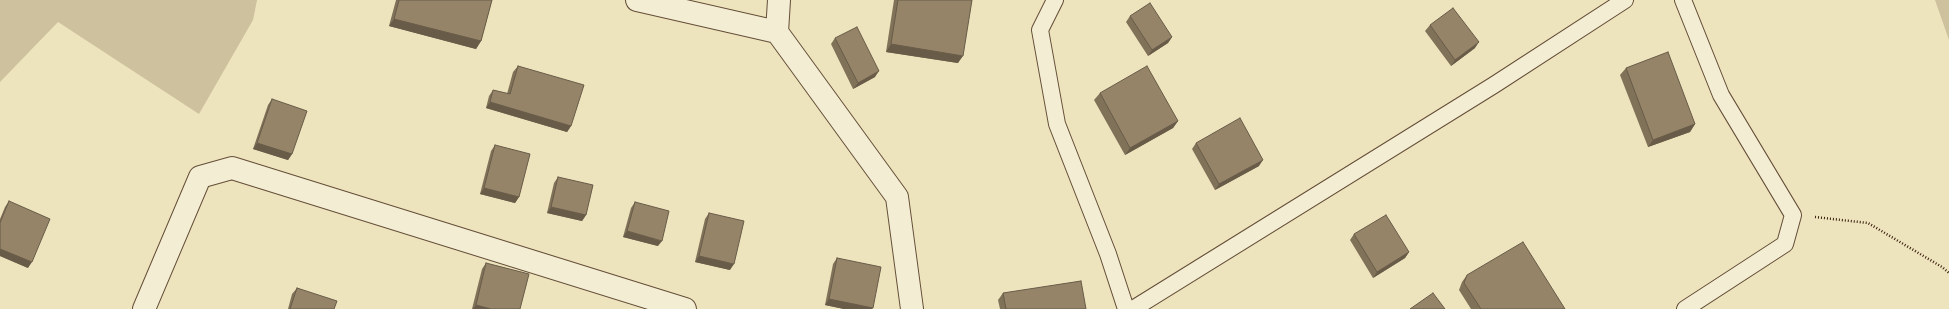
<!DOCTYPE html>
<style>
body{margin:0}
canvas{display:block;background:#ede3bc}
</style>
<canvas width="1949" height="309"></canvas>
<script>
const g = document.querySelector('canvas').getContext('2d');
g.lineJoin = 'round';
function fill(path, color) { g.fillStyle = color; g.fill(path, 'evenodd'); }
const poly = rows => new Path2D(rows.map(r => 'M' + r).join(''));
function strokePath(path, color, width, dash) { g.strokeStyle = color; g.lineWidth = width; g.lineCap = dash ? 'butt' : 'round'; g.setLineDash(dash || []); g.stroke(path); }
fill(poly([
 [0,0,257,0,253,20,199,114,58,22,0,82],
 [1935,0,1949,0,1949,40]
]), '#cec19e');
const lane = poly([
 [1055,0,1040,30,1057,124,1108,254,1126,309],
 [1683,0,1721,95,1793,215,1785,244,1685,309],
 [1133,309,1494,85,1625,0]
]);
const street = poly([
 [637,0,777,32],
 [779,0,777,32,897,197,912,309],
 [144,309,200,177,232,168,685,309]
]);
strokePath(lane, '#644e38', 18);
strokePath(street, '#644e38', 24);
strokePath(poly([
 [1815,217,1868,223,1942,267,1949,273]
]), '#361d0c', 2.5, [1, 2]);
strokePath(lane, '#f3edd3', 16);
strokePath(street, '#f3edd3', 22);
fill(poly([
 [396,0,492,0,481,41,476,49,389,26],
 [894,0,972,0,958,63,886,52],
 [1130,16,1172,37,1168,43,1148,56,1126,22],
 [1430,25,1475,48,1451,66,1425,31],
 [835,38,875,77,853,89,831,44],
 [518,66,571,126,567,132,486,108,489,96,493,90,507,94,513,72],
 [1626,68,1695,124,1690,132,1648,147,1620,75],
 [1100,93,1178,121,1173,128,1125,155,1094,100],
 [272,99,292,154,288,160,253,149,268,105],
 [1196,143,1259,166,1215,190,1192,149],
 [495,145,519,197,515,203,480,194,491,151],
 [558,177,586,215,582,221,547,213,554,183],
 [9,201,28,268,0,256,0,219,5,207],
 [635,202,658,246,623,237,631,208],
 [709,213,730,270,695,262,705,219],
 [1354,234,1409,252,1405,258,1373,278,1350,240],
 [837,258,872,309,844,309,825,305,833,264],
 [486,263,520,309,472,309,482,269],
 [1467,275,1565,309,1471,309,1459,290,1462,282],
 [297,288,334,309,288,309,292,294],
 [1003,293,1086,309,1000,309,998,300]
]), '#807259');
fill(poly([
 [394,19,481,41,476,49,389,26],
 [1172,37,1168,43,1148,56,1152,50],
 [1479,42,1475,48,1451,66,1455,60],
 [891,44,963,56,958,63,886,52],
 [879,71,875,77,853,89,858,83],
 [490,102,571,126,567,132,486,108],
 [1178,121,1173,128,1125,155,1130,148],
 [1695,124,1690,132,1648,147,1653,140],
 [257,143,292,154,288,160,253,149],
 [1263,160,1259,166,1215,190,1219,184],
 [484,188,519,197,515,203,480,194],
 [551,207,586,215,582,221,547,213],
 [627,231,662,241,658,246,623,237],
 [0,249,32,262,28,268,0,256],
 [1409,252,1405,258,1373,278,1377,272],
 [699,256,734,264,730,270,695,262],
 [829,299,873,308,872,309,844,309,825,305],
 [476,305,491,309,473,309]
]), '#685c49');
const building = poly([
 [399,0,492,0,481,41,394,19,399,0],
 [898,0,972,0,963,56,891,44,898,0],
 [1150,3,1172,37,1152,50,1130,16,1150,3],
 [1453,8,1479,42,1455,60,1430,25,1453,8],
 [857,27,879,71,858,83,835,38,857,27],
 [1668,52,1695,124,1653,140,1626,68,1668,52],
 [518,66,584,85,571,126,490,102,493,90,510,94,518,66],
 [1147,66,1178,121,1130,148,1100,93,1147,66],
 [272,99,307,111,292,154,257,143,272,99],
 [1240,118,1263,160,1219,184,1196,143,1240,118],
 [495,145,530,154,519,197,484,188,495,145],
 [558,177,593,185,586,215,551,207,558,177],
 [9,201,50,219,32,262,0,249,0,223,9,201],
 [635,202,669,211,662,241,627,231,635,202],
 [709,213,744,221,734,264,699,256,709,213],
 [1386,215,1409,252,1377,272,1354,234,1386,215],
 [1523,242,1565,309,1481,309,1464,283,1467,275,1523,242],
 [837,258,881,267,873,308,829,299,837,258],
 [486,263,529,274,520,309,491,309,476,305,486,263],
 [1081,281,1086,309,1006,309,1003,293,1081,281],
 [297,288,337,301,334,309,290,309,297,288],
 [1433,293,1445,309,1410,309,1433,293]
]);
fill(building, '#958468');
strokePath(building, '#685c49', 1);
</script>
